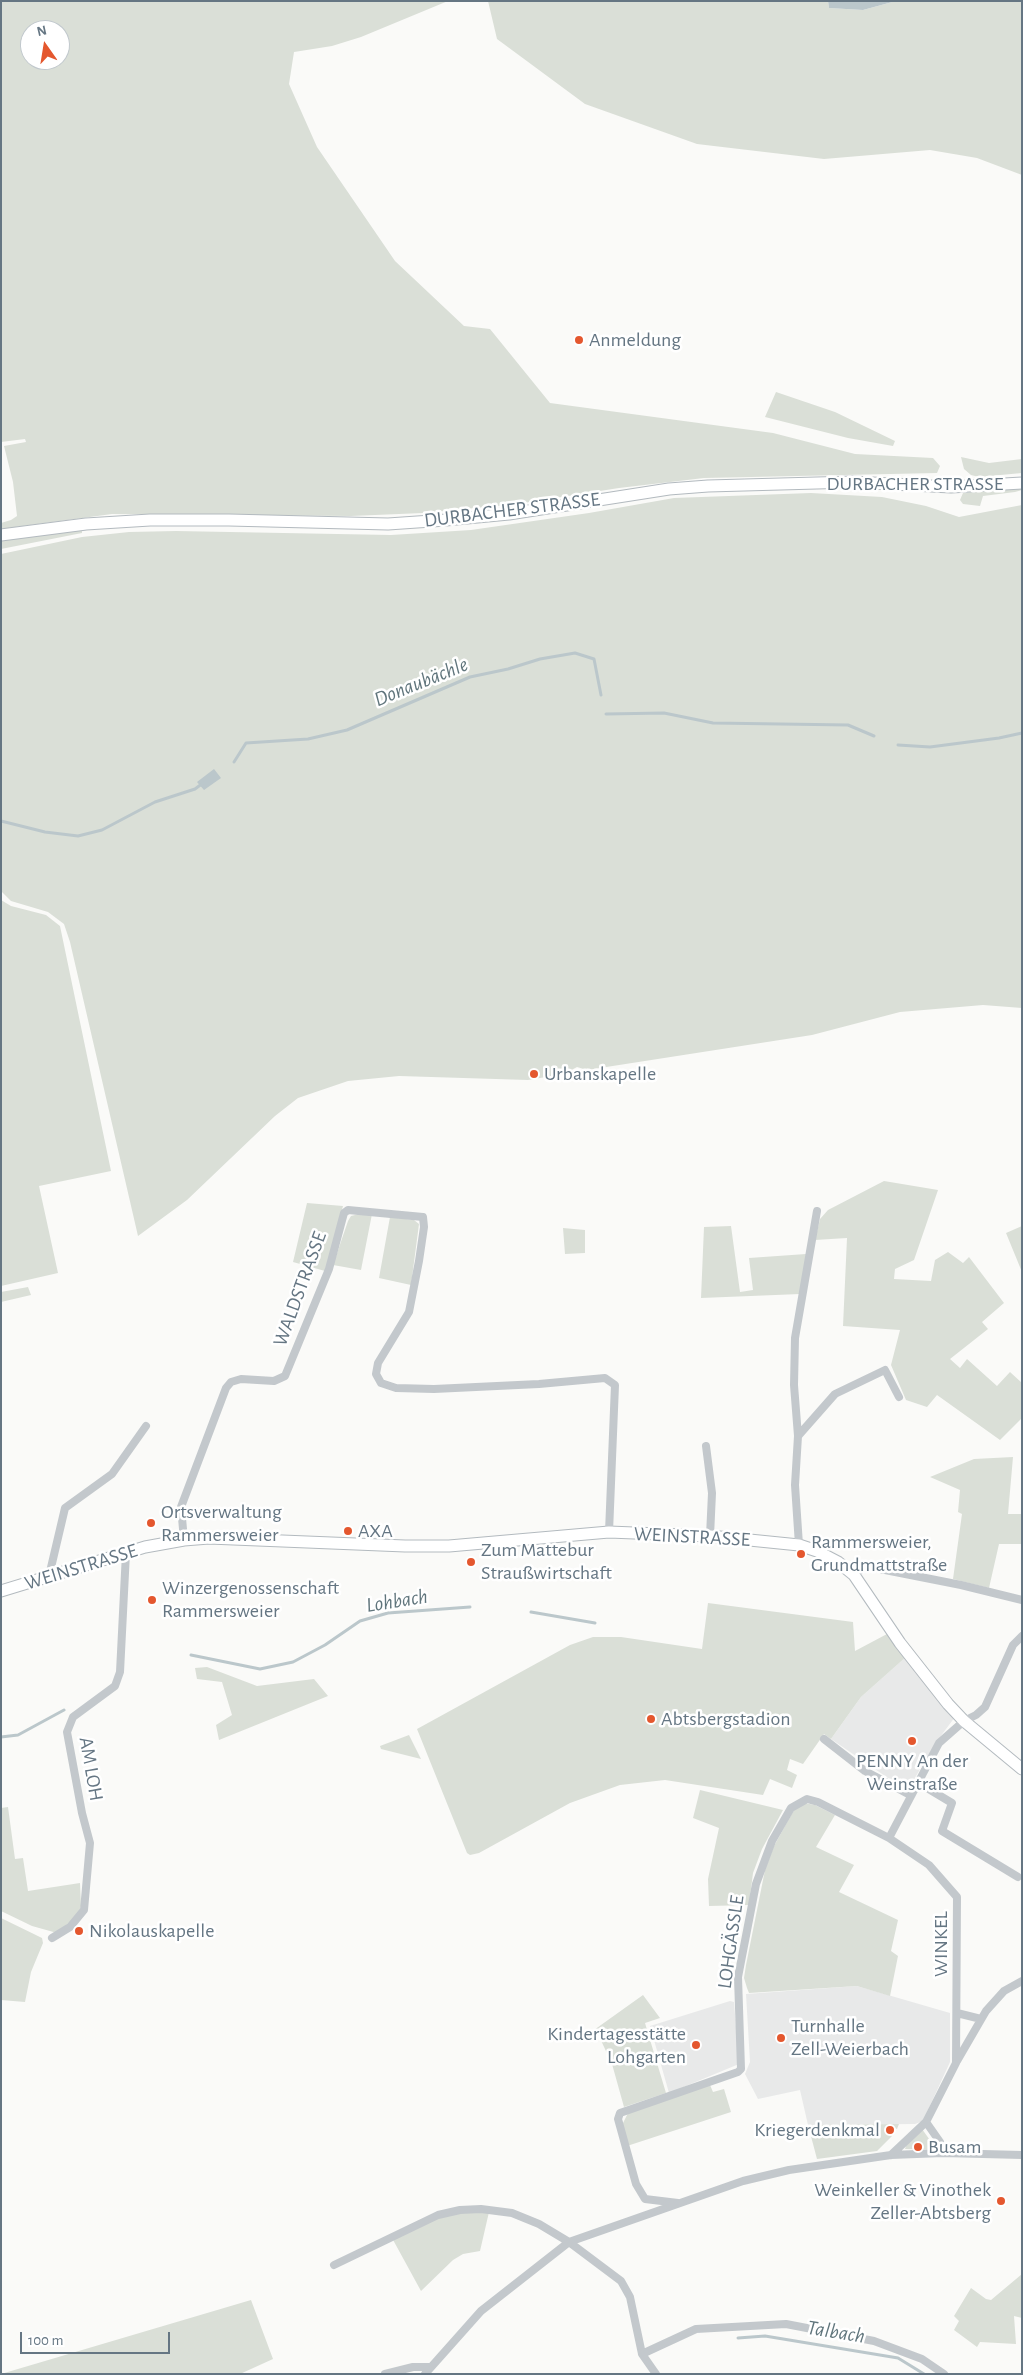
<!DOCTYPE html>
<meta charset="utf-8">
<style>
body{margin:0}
#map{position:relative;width:1023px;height:2375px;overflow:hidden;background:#fafaf8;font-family:"Alegreya Sans",sans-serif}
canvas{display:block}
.frame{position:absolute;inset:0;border:2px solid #657683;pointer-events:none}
.north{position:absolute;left:20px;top:20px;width:50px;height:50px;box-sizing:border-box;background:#fff;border:1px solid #c1c8cd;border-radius:50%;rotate:347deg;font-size:14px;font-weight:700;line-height:20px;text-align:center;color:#657683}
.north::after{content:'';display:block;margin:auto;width:18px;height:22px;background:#e4572e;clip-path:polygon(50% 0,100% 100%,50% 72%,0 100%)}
.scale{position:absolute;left:20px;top:2332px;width:150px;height:22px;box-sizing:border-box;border:2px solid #657683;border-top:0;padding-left:6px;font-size:15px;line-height:18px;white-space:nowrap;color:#657683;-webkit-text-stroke:4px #fff;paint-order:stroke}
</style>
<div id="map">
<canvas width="1023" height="2375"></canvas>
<div class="frame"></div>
<div class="north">N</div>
<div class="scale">100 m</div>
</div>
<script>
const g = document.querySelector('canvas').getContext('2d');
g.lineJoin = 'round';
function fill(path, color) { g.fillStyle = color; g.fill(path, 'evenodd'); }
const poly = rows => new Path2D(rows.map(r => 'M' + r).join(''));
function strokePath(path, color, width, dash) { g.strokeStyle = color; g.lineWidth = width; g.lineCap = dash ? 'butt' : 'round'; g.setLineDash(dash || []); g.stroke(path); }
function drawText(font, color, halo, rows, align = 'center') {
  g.font = font + ' "Alegreya Sans",sans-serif'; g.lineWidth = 5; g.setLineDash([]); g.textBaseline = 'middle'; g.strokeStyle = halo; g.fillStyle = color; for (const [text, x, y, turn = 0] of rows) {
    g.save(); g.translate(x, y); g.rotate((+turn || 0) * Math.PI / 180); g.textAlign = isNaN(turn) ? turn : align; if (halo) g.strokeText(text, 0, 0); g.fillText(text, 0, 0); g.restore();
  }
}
fill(poly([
 [906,1657,955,1717,937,1741,907,1791,831,1739,861,1697],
 [857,1986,950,2013,950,2062,923,2121,915,2124,808,2125,800,2090,758,2099,745,2074,750,2062,746,1994],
 [730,2001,734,2002,739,2064,669,2093,650,2026]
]), '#e8e9e9');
fill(poly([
 [1,1,448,1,361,37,332,46,294,52,289,84,317,147,395,261,464,326,490,329,550,403,773,433,855,454,933,458,940,466,937,473,704,478,619,488,517,504,423,513,351,516,112,514,1,529,1,523,11,520,17,516,13,482,4,446,26,442,25,439,1,442],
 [30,30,60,30,60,60,30,60],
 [488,1,828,1,829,8,863,10,896,1,1022,1,1022,175,977,158,930,150,824,159,697,144,585,104,497,39],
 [776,392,835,412,895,441,893,446,848,438,765,417],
 [961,457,989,463,1022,459,1022,473,979,477,971,475,964,469],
 [1022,487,1022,490,1015,492,983,496,980,506,963,504,960,500,963,493],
 [811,493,882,497,926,506,959,517,1022,505,1022,1008,983,1005,900,1012,812,1035,587,1070,577,1067,564,1074,528,1080,399,1076,348,1081,298,1098,275,1116,187,1200,138,1236,70,942,64,924,48,912,11,901,1,891,1,554,82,537,129,532,176,531,391,535,471,530,589,513,674,498],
 [82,529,82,533,1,549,1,540],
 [1,900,11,906,46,915,60,926,111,1171,39,1186,58,1273,1,1286],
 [884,1181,938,1190,914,1260,895,1269,894,1279,931,1281,935,1260,948,1252,963,1263,969,1257,1004,1303,982,1322,988,1329,950,1359,960,1368,967,1359,997,1386,1010,1372,1022,1383,1022,1418,1000,1440,937,1395,927,1407,906,1400,891,1365,900,1330,843,1326,847,1238,815,1240,820,1219,828,1210],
 [307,1203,343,1206,325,1271,293,1262],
 [359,1214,372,1214,361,1270,333,1265,348,1221,351,1216],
 [390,1217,414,1220,419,1224,411,1285,379,1278],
 [731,1226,740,1292,753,1290,749,1258,806,1254,800,1294,701,1298,704,1227],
 [1022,1226,1022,1272,1006,1233],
 [563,1228,585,1230,585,1253,565,1254],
 [28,1287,31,1295,1,1302,1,1292],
 [1013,1457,1008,1514,1022,1514,1022,1544,999,1544,989,1588,953,1579,962,1514,958,1512,960,1490,930,1477,974,1459],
 [708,1603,853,1622,855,1651,887,1634,906,1657,861,1697,831,1739,824,1734,803,1764,790,1759,787,1770,797,1775,792,1788,770,1779,763,1795,665,1780,620,1785,570,1803,479,1853,470,1855,467,1853,417,1729,570,1645,593,1637,621,1637,702,1649],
 [207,1667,257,1686,314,1679,328,1696,219,1740,216,1725,232,1715,222,1682,197,1679,195,1668],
 [409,1735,421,1759,381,1749,380,1746],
 [700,1790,783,1810,762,1849,753,1873,749,1905,709,1906,708,1879,719,1828,693,1818],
 [804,1803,815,1805,835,1815,816,1847,854,1865,839,1892,898,1920,891,1951,898,1956,890,1996,857,1986,749,1993,747,1988,744,1978,746,1965,765,1870,774,1846,790,1817,796,1807],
 [8,1807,15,1859,23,1858,28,1891,80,1883,81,1906,78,1915,57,1933,32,1926,1,1911,1,1808],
 [1,1918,42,1938,43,1943,31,1972,25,2002,1,2000],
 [643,1995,660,2018,645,2023,666,2093,624,2107,612,2064,598,2034,594,2030],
 [710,2085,713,2092,724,2089,731,2112,627,2146,622,2125,628,2113],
 [899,2124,897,2129,888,2125,886,2132,892,2136,877,2151,817,2159,808,2125],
 [922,2129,937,2150,905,2149,906,2146],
 [462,2212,489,2212,480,2251,463,2254,453,2260,421,2291,392,2238,431,2220],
 [1022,2274,1022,2318,1014,2316,1016,2344,980,2342,977,2347,954,2330,959,2321,954,2316,971,2288,986,2299,991,2300],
 [251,2300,273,2359,240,2374,1,2374]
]), '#dadfd7');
fill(poly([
 [828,1,896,1,863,10,829,8],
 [214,769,221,778,204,790,197,782]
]), '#bbc7cb');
strokePath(poly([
 [606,714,664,713,713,723,848,725,874,736],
 [898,745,930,747,999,738,1022,733],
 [234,762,246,743,308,739,347,730,470,677,508,669,540,659,575,653,594,659,601,695],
 [1,821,45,832,78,836,102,830,155,802,195,789,203,783],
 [531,1612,595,1623],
 [191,1655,260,1669,293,1662,325,1645,360,1621,388,1613,470,1607],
 [1,1737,18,1735,64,1710],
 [738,2338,765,2336,898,2358,924,2374]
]), '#bbc7cb', 3);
const secondary = poly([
 [1,535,86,524,150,520,229,520,388,524,446,520,509,514,669,489,708,486,853,482,951,487,1022,483],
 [1,1591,145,1547,184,1540,209,1538,405,1546,449,1546,609,1532,710,1536,799,1545,817,1551,838,1562,854,1575,900,1643,948,1704,964,1721,1022,1769]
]);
strokePath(secondary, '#b3babf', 13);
strokePath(poly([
 [798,1436,794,1385,795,1338,817,1211],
 [706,1446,712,1493,710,1536],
 [184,1540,181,1507,226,1388,231,1382,241,1379,274,1381,285,1376,329,1269,344,1213,348,1210,423,1217,424,1227,419,1261,409,1312,378,1363,376,1374,381,1383,396,1388,434,1389,539,1384,605,1378,615,1385,609,1532],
 [799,1545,795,1485,798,1436,835,1394,885,1370,899,1397],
 [854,1575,864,1567,880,1569,961,1585,1022,1600],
 [49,1576,65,1508,112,1474,146,1426],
 [824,1739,865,1771,910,1795],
 [917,1782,952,1803,942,1831,1018,1877],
 [52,1938,70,1927,84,1910,90,1843,82,1813,67,1732,73,1717,115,1686,120,1672,126,1553],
 [957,2013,981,2019],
 [957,2061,986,2011,1004,1991,1022,1981],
 [926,2122,940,2142,943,2153],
 [891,2155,926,2122,956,2063,957,1897,929,1865,889,1838,939,1743,964,1721,976,1715,985,1707,1013,1645,1022,1636],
 [678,2203,645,2199,636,2184,618,2119,620,2113,738,2072,741,2069,738,1977,756,1884,772,1841,791,1808,807,1799,818,1802,889,1838],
 [334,2265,438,2215,460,2210,481,2209,512,2213,539,2224,569,2242,621,2281,630,2297,642,2354,656,2374],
 [642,2354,696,2329,786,2324,874,2341,922,2359,944,2374],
 [385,2374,413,2367,431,2367],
 [425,2374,481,2311,569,2242,743,2181,789,2170,891,2155,943,2153,1022,2155]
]), '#c3c8cc', 8);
strokePath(secondary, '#fff', 11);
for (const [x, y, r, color] of [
 [579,340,5,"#e4572e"],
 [534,1074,5,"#e4572e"],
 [151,1523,5,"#e4572e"],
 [348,1531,5,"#e4572e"],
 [801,1554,5,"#e4572e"],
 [471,1562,5,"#e4572e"],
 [152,1600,5,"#e4572e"],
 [651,1719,5,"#e4572e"],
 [912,1741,5,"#e4572e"],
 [79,1931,5,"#e4572e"],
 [781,2038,5,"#e4572e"],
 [696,2045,5,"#e4572e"],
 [890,2130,5,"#e4572e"],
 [918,2147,5,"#e4572e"],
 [1001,2201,5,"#e4572e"]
]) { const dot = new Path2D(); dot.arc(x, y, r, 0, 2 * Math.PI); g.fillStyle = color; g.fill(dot); strokePath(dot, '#fff', 2); }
drawText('20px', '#657683', '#fff', [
 ["Anmeldung",589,340],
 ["Urbanskapelle",544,1074],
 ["Ortsverwaltung",161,1512],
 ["Rammersweier",161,1535],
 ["AXA",358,1531],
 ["Rammersweier,",811,1542],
 ["Grundmattstraße",811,1565],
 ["Zum Mattebur",481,1550],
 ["Straußwirtschaft",481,1573],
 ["Winzergenossenschaft",162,1588],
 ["Rammersweier",162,1611],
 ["Abtsbergstadion",661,1719],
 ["PENNY An der",912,1761,"center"],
 ["Weinstraße",912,1784,"center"],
 ["Nikolauskapelle",89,1931],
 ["Turnhalle",791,2026],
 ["Zell-Weierbach",791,2049],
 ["Kindertagesstätte",686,2034,"right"],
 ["Lohgarten",686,2057,"right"],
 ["Kriegerdenkmal",880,2130,"right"],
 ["Busam",928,2147],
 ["Weinkeller & Vinothek",991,2190,"right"],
 ["Zeller-Abtsberg",991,2213,"right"]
], 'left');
drawText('20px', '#657683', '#fff', [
 ["DURBACHER STRASSE",915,484],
 ["DURBACHER STRASSE",512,510,-7],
 ["WALDSTRASSE",300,1289,-70],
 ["WEINSTRASSE",692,1537,3],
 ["WEINSTRASSE",81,1567,-17],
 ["AM LOH",91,1769,80],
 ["LOHGÄSSLE",731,1942,-82],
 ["WINKEL",941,1944,-90]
]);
drawText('italic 21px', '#60757c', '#fff', [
 ["Donaubächle",421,682,-22],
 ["Lohbach",397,1601,-9],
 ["Talbach",836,2332,9]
]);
</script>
